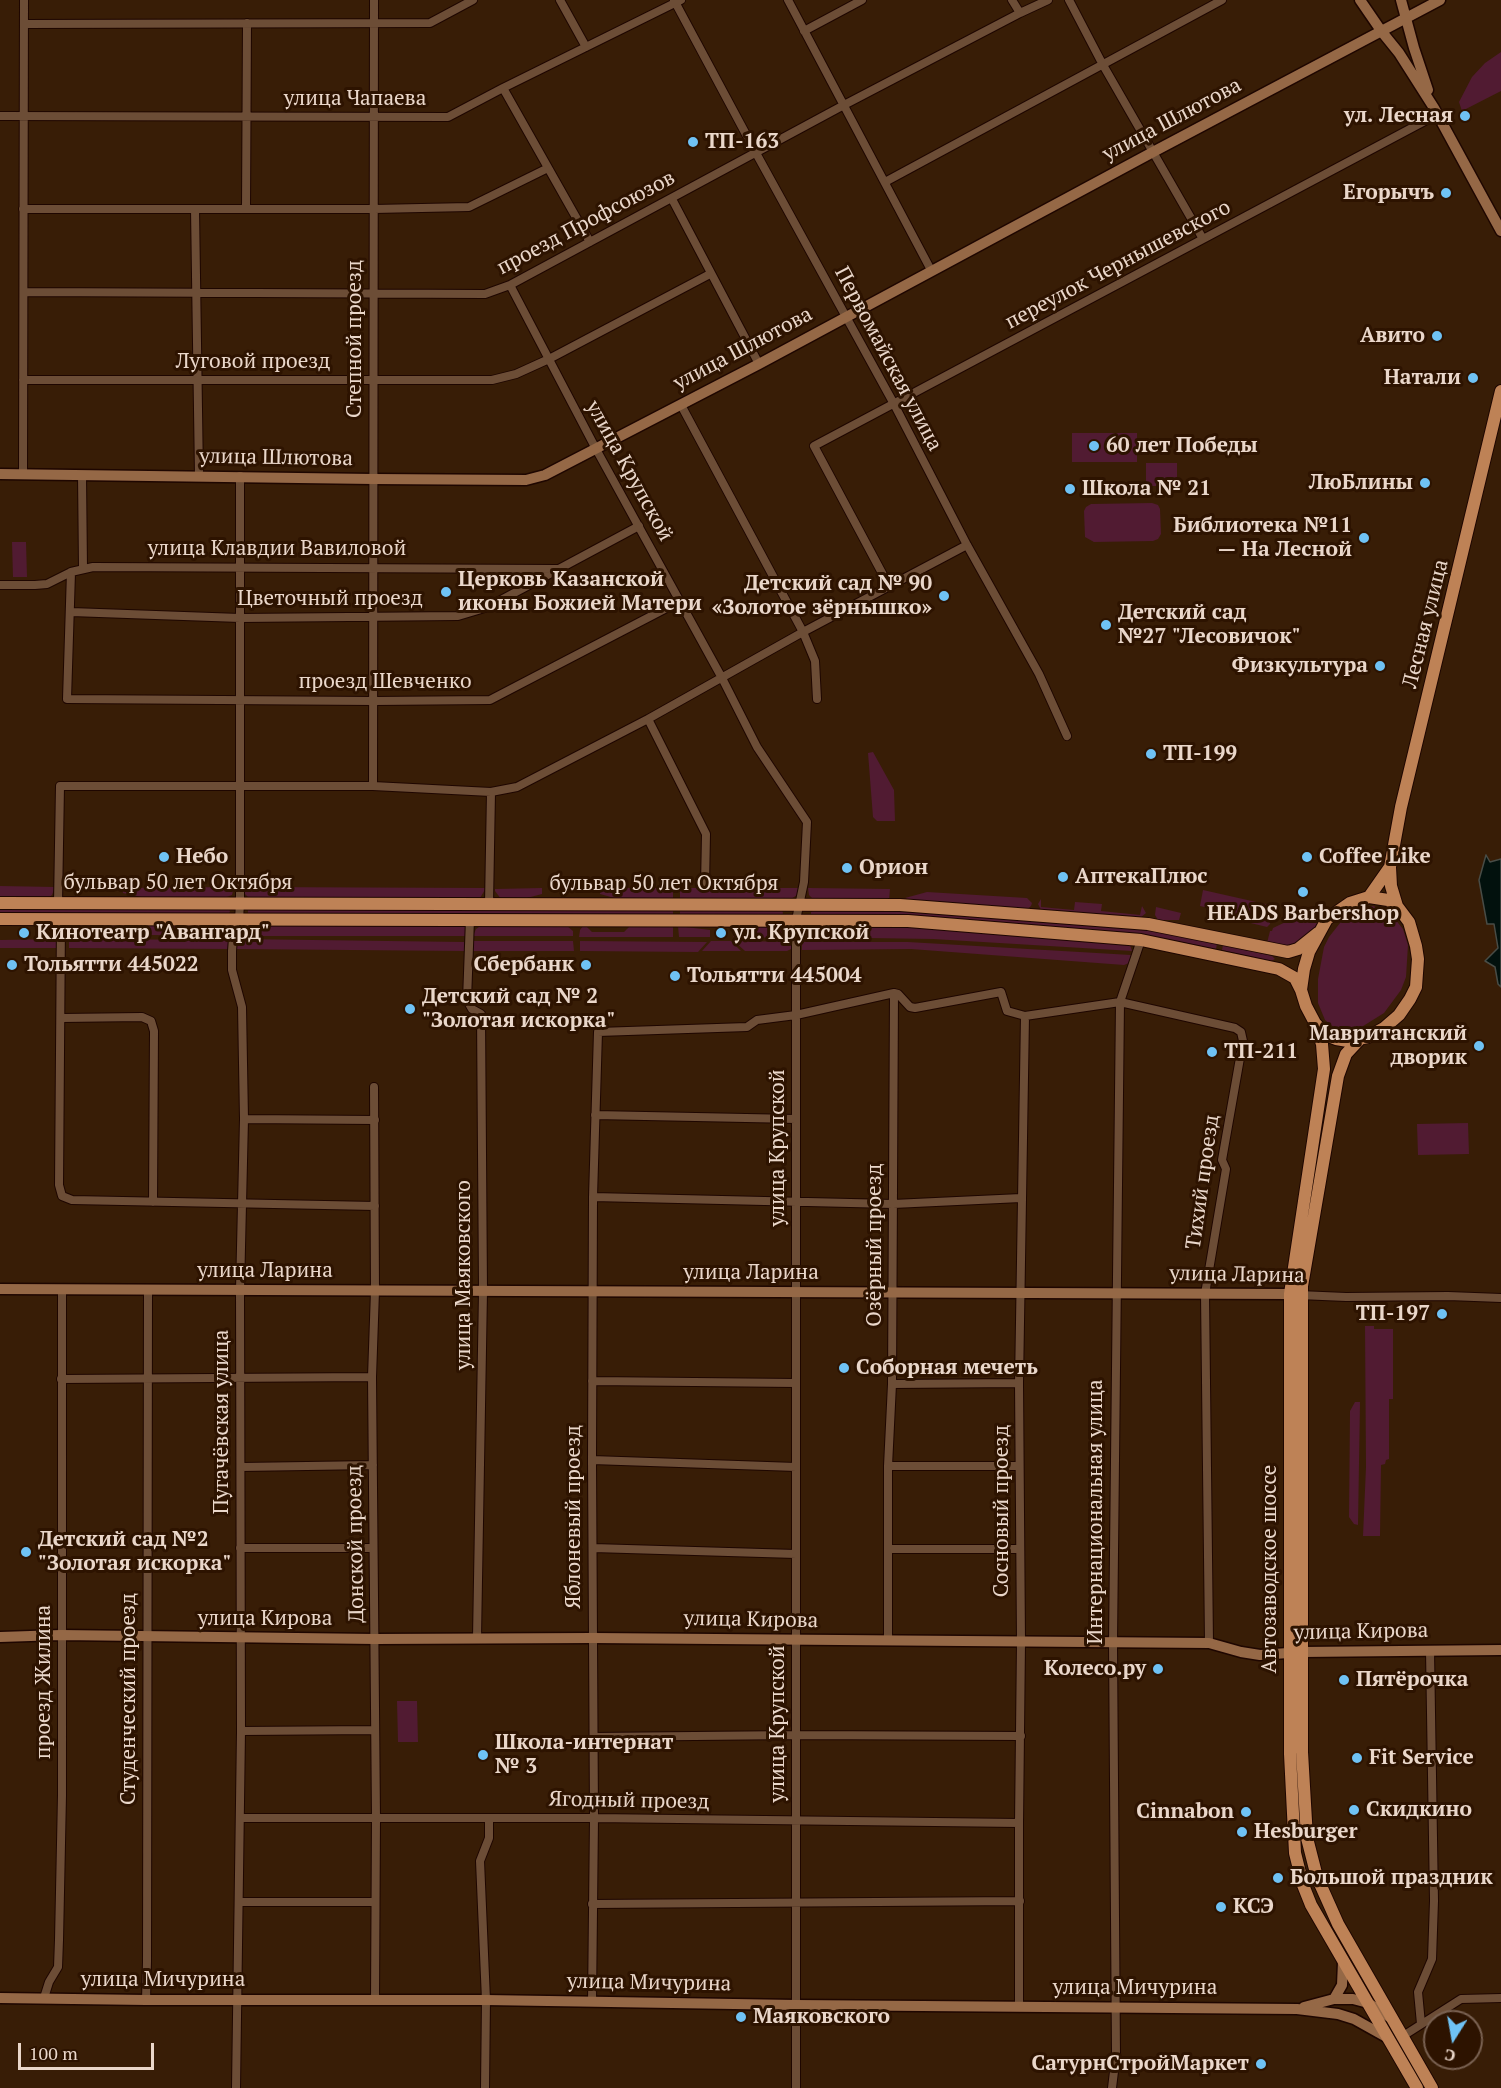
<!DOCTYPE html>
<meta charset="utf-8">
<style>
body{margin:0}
#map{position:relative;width:1501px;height:2088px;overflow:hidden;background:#381d06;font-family:"PT Serif",serif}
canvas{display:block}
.north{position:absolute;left:1423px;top:2010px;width:60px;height:60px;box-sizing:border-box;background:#2d1300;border:2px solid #796151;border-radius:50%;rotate:191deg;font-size:16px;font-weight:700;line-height:24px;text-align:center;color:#ead7ca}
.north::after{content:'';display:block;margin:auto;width:21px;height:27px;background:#6fc2f4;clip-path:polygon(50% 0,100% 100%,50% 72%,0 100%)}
.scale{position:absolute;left:18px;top:2043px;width:136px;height:27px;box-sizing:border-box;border:3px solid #ead7ca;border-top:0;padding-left:8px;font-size:18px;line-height:21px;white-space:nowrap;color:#ead7ca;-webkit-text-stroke:4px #2d1300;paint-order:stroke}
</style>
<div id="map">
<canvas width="1501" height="2088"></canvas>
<div class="north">С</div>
<div class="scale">100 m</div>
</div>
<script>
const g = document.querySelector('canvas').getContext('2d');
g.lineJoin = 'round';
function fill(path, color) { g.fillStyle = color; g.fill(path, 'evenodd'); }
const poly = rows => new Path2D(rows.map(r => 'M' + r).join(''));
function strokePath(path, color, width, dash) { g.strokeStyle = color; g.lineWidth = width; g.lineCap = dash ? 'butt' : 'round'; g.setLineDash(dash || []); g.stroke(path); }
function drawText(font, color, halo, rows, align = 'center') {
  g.font = font + ' "PT Serif",serif'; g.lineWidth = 6; g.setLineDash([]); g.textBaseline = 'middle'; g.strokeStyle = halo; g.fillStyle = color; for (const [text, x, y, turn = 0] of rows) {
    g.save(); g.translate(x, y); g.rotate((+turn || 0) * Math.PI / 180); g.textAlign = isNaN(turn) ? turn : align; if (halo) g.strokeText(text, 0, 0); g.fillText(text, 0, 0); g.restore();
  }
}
fill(poly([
 [1501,52,1501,91,1462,111,1459,102,1472,77,1485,63],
 [1072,433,1137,433,1137,462,1072,462],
 [1146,463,1177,463,1177,486,1146,486],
 [1152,503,1158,505,1160,509,1161,534,1158,539,1153,541,1094,542,1085,537,1084,511,1086,507,1091,504],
 [12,542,26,542,27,577,13,577],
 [873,752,894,790,895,821,877,821,873,817,868,753],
 [0,886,55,887,52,895,48,898,0,898],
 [234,887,232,895,224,898,141,897,123,893,122,888],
 [244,887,486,888,480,898,249,898,244,893],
 [542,888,542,894,523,899,501,899,495,891,495,889],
 [600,888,673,888,673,899,618,899,600,894],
 [680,888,799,888,797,895,791,899,680,899],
 [808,888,890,889,889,900,813,899,809,895],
 [1203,890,1274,906,1270,924,1267,927,1234,919,1235,914,1200,906],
 [927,892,1027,898,1032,903,1031,906,1026,910,909,900,905,898],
 [1041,899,1041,907,1074,910,1075,902,1102,904,1101,911,1140,915,1142,906,1146,913,1140,918,1041,910,1038,904],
 [1373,906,1390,913,1403,929,1408,945,1406,977,1401,990,1384,1013,1360,1028,1343,1031,1337,1030,1325,1020,1318,1003,1318,979,1324,947,1329,937,1344,918,1363,907],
 [1156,907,1181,913,1179,920,1158,920,1155,915],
 [0,908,229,909,230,911,229,914,0,914],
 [248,909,673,909,673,916,248,914],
 [680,909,782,910,783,913,782,915,680,916],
 [816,910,904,911,1144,928,1217,944,1216,949,1163,938,1115,932,903,917,811,915,811,912],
 [1294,918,1318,923,1308,937,1290,946,1267,943,1270,931,1272,931,1273,928],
 [69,925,225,925,230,928,231,933,231,936,69,934],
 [248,925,466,925,466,936,239,936,243,928],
 [482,925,567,926,573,931,573,936,473,936,476,929],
 [583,926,586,926,592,932,624,932,630,926,673,926,673,937,579,937,580,930],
 [678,926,710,930,710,937,679,937],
 [763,926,789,927,793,932,793,938,733,937,738,930,749,930],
 [808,926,928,928,1130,945,1132,951,933,939,801,937,803,930],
 [59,939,58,948,0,948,0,940],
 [69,939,231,940,230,949,69,948],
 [238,939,464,942,464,951,235,949],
 [472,941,573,941,574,951,472,951],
 [580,941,707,942,698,952,580,951],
 [711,941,731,941,741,951,702,951],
 [734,941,793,942,791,949,787,951,745,951],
 [802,942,908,942,1131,955,1129,963,1124,965,911,949,802,950],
 [1223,945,1272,956,1275,959,1271,961,1222,950],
 [1468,1123,1469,1154,1418,1155,1417,1124],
 [1365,1326,1374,1326,1374,1329,1393,1329,1393,1399,1389,1399,1389,1459,1386,1460,1385,1464,1381,1465,1380,1536,1363,1536,1366,1467],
 [1355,1402,1360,1402,1358,1525,1354,1524,1349,1517,1350,1411],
 [397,1701,417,1701,418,1742,398,1742]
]), '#511b32');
const water = poly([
 [1486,855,1490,862,1501,859,1501,987,1498,984,1495,967,1485,961,1498,948,1494,924,1487,924,1479,880,1486,855]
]);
fill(water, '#02110d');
strokePath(water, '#484c46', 1.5);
const street = poly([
 [560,0,586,47],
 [674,0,756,153,894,404,967,545,1039,674,1067,736],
 [788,0,931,270],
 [1012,0,1020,13],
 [1069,0,1103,65,1203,239],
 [24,24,430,23,473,0],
 [804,31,862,0],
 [503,88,590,242],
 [0,116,448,117,503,88,681,0],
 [885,182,1222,0],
 [672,199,759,364],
 [246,208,247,23],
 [23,209,374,209,469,207,548,168],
 [195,209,199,476],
 [510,285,596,449,722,678,757,747,807,822,804,882,796,920,796,2088],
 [24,292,485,294,510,285,844,105,1020,13,1048,0],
 [23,380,492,380,516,374,549,359,710,274],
 [681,405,803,632,815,661,817,699],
 [23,474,24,0],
 [82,475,83,568],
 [71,572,67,699,374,701,490,700,680,601],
 [0,585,35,585,47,584,71,572,93,567,557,569],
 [889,586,814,446,1438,114],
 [71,612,240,618,458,616,488,607,639,526],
 [648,719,706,834,705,885],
 [373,786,374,0],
 [58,903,60,786,373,786,491,792,517,787,648,719,803,632,967,545],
 [489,904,491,792],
 [470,919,467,1000,472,1009,481,1014,483,1291,477,1638],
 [61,920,59,1185,62,1196,72,1200,375,1206],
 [62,1018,142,1017,151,1021,154,1031,153,1202],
 [374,1087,375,1291,372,1377,376,1818,375,2000],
 [595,1115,796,1119],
 [244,1119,375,1120],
 [593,1197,893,1204,1021,1198],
 [1299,1295,1346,1297,1448,1296,1501,1298],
 [61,1379,372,1377],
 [592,1381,796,1383],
 [892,1384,1019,1383],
 [592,1460,796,1467],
 [888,1466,1019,1466],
 [241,1467,373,1465],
 [240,1548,373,1548],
 [593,1548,796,1554],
 [888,1549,1020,1549],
 [888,1641,888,1466,892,1384,894,993],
 [241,1731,375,1730],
 [593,1737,796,1735,1021,1736],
 [240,1818,594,1818,1019,1823],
 [239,1902,374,1902],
 [592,1904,1020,1901],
 [44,1998,49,1982,58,1967,59,1940,62,1795,62,1290],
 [146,2000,147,1962,148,1290],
 [592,2002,594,1818,592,1460,593,1197,598,1032,747,1027,757,1020,796,1015,894,993,898,994,910,1007,915,1008,1001,992,1007,1011,1025,1016,1120,1002,1235,1028,1241,1032,1243,1041,1222,1160,1226,1169,1205,1294,1209,1643],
 [1019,2006,1019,1823,1021,1642,1019,1383,1025,1016],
 [1421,2024,1418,1992,1432,1959,1434,1901,1430,1650],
 [1403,2036,1461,1999,1501,1998],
 [236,2088,241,1731,240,1290,244,1119,242,1007,232,970,232,951,233,938,239,920,240,903,240,476],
 [485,2088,486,2000,480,1861,489,1838,489,1818],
 [1112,2088,1116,2055,1113,1643,1120,1002,1141,940]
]);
const secondary = poly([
 [1360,0,1382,32,1399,53,1434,108,1501,231],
 [1401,0,1414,48,1428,90],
 [0,474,373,479,526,480,545,475,759,364,1153,152,1440,0],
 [0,1289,1290,1294],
 [0,1637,61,1635,375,1639,593,1638,1209,1643,1241,1652,1260,1655,1302,1652,1501,1650],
 [0,1998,146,2000,486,2000,796,2005,1297,2009,1338,2014,1354,2019,1388,2038],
 [1334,1999,1353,1999,1368,2003,1391,2018],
 [1304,2007,1334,1999,1342,1985,1343,1962]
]);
const primary = poly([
 [1369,897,1388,900,1397,906,1409,922,1416,946,1418,959,1416,987,1410,999,1399,1015,1384,1028,1368,1037,1348,1041,1336,1039,1326,1035,1315,1023,1306,1006,1301,990,1304,969,1309,952,1327,919,1350,903,1369,897],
 [1369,897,1390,867],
 [0,903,900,905,1148,924,1288,952,1298,949,1318,933],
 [1397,906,1391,886,1390,867,1401,807,1501,391],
 [0,919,908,921,1141,940,1279,969,1295,978,1301,990],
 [1315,1023,1322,1044,1324,1069,1290,1294,1290,1754,1295,1853,1303,1885,1311,1905,1417,2088],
 [1360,1039,1346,1054,1338,1076,1302,1286,1302,1752,1307,1838,1317,1877,1338,1924,1432,2088]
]);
strokePath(street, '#1e0600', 10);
strokePath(secondary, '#1e0600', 13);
strokePath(primary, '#1e0600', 14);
strokePath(street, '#6c4d36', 8);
strokePath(secondary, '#956846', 10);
strokePath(primary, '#be8256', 12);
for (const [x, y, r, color] of [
 [1465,116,6,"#6fc2f4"],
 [693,142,6,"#6fc2f4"],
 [1446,193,6,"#6fc2f4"],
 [1437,336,6,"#6fc2f4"],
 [1473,378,6,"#6fc2f4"],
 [1094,446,6,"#6fc2f4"],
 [1425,483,6,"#6fc2f4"],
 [1070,489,6,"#6fc2f4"],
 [1364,538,6,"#6fc2f4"],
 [446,592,6,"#6fc2f4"],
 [944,596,6,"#6fc2f4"],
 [1106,625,6,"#6fc2f4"],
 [1380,666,6,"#6fc2f4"],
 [1151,754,6,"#6fc2f4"],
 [164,857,6,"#6fc2f4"],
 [1307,857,6,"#6fc2f4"],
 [847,868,6,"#6fc2f4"],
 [1063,877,6,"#6fc2f4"],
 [1303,892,6,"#6fc2f4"],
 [24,933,6,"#6fc2f4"],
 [721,933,6,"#6fc2f4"],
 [12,965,6,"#6fc2f4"],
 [586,965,6,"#6fc2f4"],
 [675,976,6,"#6fc2f4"],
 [410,1009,6,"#6fc2f4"],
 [1479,1046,6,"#6fc2f4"],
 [1212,1052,6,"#6fc2f4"],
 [1442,1314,6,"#6fc2f4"],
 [844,1368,6,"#6fc2f4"],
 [26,1552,6,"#6fc2f4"],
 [1158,1669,6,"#6fc2f4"],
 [1344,1680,6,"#6fc2f4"],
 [483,1755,6,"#6fc2f4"],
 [1357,1758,6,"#6fc2f4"],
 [1354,1810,6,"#6fc2f4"],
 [1246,1812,6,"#6fc2f4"],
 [1242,1832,6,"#6fc2f4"],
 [1278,1878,6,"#6fc2f4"],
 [1221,1907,6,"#6fc2f4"],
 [741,2017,6,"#6fc2f4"],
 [1261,2064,6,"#6fc2f4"]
]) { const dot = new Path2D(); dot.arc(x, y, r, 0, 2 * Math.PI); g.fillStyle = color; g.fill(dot); strokePath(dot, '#2d1300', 2); }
drawText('21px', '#ead7ca', '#2d1300', [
 ["улица Чапаева",355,99],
 ["улица Шлютова",1172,120,-28],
 ["проезд Профсоюзов",586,223,-28],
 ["переулок Чернышевского",1118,265,-28],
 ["Степной проезд",355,339,-90],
 ["улица Шлютова",743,349,-28],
 ["Первомайская улица",888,359,62],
 ["Луговой проезд",253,362],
 ["улица Шлютова",276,458,1],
 ["улица Крупской",629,471,61],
 ["улица Клавдии Вавиловой",277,549],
 ["Цветочный проезд",330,599],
 ["Лесная улица",1426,624,-76],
 ["проезд Шевченко",385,682],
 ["бульвар 50 лет Октября",178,883],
 ["бульвар 50 лет Октября",664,884],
 ["улица Крупской",778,1148,-90],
 ["Тихий проезд",1203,1182,-82],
 ["Озёрный проезд",875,1245,-90],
 ["улица Ларина",265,1271],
 ["улица Ларина",751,1273],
 ["улица Маяковского",464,1275,-90],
 ["улица Ларина",1237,1275,1],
 ["Пугачёвская улица",222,1422,-90],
 ["Сосновый проезд",1002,1511,-90],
 ["Интернациональная улица",1096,1512,-90],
 ["Яблоневый проезд",574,1517,-90],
 ["Донской проезд",356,1544,-91],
 ["Автозаводское шоссе",1270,1569,-90],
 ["улица Кирова",265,1619],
 ["улица Кирова",751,1620,1],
 ["улица Кирова",1361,1632,-1],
 ["проезд Жилина",44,1682,-90],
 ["Студенческий проезд",129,1699,-90],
 ["улица Крупской",778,1724,-90],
 ["Ягодный проезд",629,1801,1],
 ["улица Мичурина",163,1980],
 ["улица Мичурина",649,1983,1],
 ["улица Мичурина",1135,1988]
]);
drawText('bold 21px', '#ead7ca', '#2d1300', [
 ["ул. Лесная",1453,116,"right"],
 ["ТП-163",705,142],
 ["Егорычъ",1434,193,"right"],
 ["Авито",1425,336,"right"],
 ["Натали",1461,378,"right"],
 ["60 лет Победы",1106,446],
 ["ЛюБлины",1413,483,"right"],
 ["Школа № 21",1082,489],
 ["Библиотека №11",1352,526,"right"],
 ["— На Лесной",1352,550,"right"],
 ["Церковь Казанской",458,580],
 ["иконы Божией Матери",458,604],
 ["Детский сад № 90",932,584,"right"],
 ["«Золотое зёрнышко»",932,608,"right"],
 ["Детский сад",1118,613],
 ["№27 \"Лесовичок\"",1118,637],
 ["Физкультура",1368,666,"right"],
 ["ТП-199",1163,754],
 ["Небо",176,857],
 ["Coffee Like",1319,857],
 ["Орион",859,868],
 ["АптекаПлюс",1075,877],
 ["HEADS Barbershop",1303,914,"center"],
 ["Кинотеатр \"Авангард\"",36,933],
 ["ул. Крупской",733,933],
 ["Тольятти 445022",24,965],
 ["Сбербанк",574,965,"right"],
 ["Тольятти 445004",687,976],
 ["Детский сад № 2",422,997],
 ["\"Золотая искорка\"",422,1021],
 ["Мавританский",1467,1034,"right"],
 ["дворик",1467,1058,"right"],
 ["ТП-211",1224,1052],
 ["ТП-197",1430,1314,"right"],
 ["Cоборная мечеть",856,1368],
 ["Детский сад №2",38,1540],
 ["\"Золотая искорка\"",38,1564],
 ["Колесо.ру",1146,1669,"right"],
 ["Пятёрочка",1356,1680],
 ["Школа-интернат",495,1743],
 ["№ 3",495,1767],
 ["Fit Service",1369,1758],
 ["Скидкино",1366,1810],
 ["Cinnabon",1234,1812,"right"],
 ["Hesburger",1254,1832],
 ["Большой праздник",1290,1878],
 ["КСЭ",1233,1907],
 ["Маяковского",753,2017],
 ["СатурнСтройМаркет",1249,2064,"right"]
], 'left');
</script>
